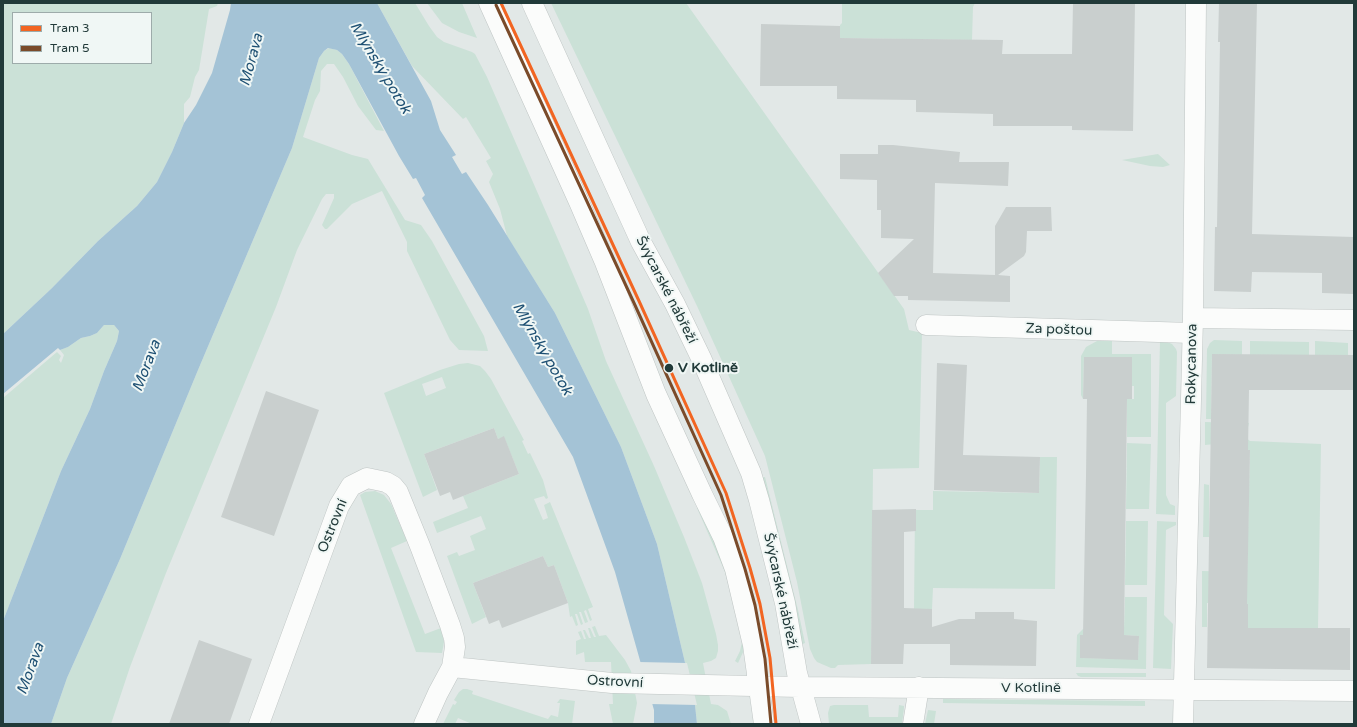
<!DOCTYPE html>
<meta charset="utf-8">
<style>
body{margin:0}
#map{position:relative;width:1357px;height:727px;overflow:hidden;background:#e2e8e7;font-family:"Varela Round",sans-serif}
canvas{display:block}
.frame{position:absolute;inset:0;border:4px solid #213a39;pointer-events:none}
.legend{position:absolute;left:12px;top:12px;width:140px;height:52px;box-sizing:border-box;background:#f0f7f5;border:1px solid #9dabaa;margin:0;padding:5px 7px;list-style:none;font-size:12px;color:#213a39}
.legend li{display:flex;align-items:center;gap:8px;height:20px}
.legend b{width:20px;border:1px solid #9dabaa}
</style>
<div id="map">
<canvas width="1357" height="727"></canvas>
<div class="frame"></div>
<ul class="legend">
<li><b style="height:5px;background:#f26522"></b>Tram 3</li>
<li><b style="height:5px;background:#7a4b2a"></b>Tram 5</li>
</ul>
</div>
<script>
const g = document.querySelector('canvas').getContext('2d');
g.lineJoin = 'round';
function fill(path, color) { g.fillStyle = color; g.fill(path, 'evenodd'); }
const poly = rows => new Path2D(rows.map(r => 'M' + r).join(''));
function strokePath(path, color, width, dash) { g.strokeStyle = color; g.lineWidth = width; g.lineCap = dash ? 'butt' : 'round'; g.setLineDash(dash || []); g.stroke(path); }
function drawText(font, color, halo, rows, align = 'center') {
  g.font = font + ' "Varela Round",sans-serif'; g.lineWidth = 4; g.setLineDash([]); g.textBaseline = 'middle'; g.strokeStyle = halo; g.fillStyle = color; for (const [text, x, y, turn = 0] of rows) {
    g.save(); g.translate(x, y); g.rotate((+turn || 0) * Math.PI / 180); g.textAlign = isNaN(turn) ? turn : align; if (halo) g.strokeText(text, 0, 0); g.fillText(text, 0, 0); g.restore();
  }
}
fill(poly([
 [3,3,218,3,217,6,209,9,199,70,195,77,190,97,184,104,184,123,172,152,157,182,137,206,98,241,52,288,3,334],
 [13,13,151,13,151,63,13,63],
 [377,3,415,3,429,26,437,37,444,42,472,52,475,54,487,77,560,244,588,309,606,361,654,466,684,537,702,583,716,634,718,645,718,651,716,658,711,661,703,663,707,684,711,704,718,705,727,711,731,724,697,724,695,705,657,544,621,447,555,313,507,236,500,209,489,182,493,174,486,161,491,158,466,117,463,119,412,66],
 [427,3,462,3,477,38,459,32,442,23],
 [551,3,686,3,904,309,909,330,922,333,919,468,873,469,871,664,838,665,835,668,831,668,817,662,814,658,810,649,797,582,765,456,697,306],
 [842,3,975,3,973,7,972,40,840,38,840,25,842,23],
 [329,48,337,50,342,54,349,64,384,131,376,130,358,106,343,77,334,64,327,64,321,71,320,91,315,100,303,137,352,155,368,159,405,220,421,225,432,241,484,336,488,351,459,350,450,340,407,251,407,242,382,191,352,204,327,229,325,229,322,225,334,198,334,194,326,194,322,199,297,250,276,307,166,573,130,667,111,724,51,724,67,678,120,559,198,370,292,148,319,58,324,51],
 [1158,154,1170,165,1163,167,1150,166,1122,160],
 [104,325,114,325,119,331,117,341,104,371,90,409,61,471,3,621,3,398,57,352,61,356,59,360,61,363,64,355,60,350,68,347,81,338,90,336,97,333],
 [1214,340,1242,341,1242,355,1212,354,1211,419,1206,419,1207,349,1210,343],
 [1097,341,1112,341,1112,354,1151,354,1151,437,1127,437,1127,399,1134,399,1134,386,1132,386,1132,375,1131,375,1131,357,1084,357,1083,399,1081,395,1081,356,1086,347],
 [1160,341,1165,341,1172,344,1176,349,1177,352,1176,396,1166,403,1166,495,1170,504,1175,506,1175,515,1156,514],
 [1250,341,1309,342,1309,355,1250,355],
 [1315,341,1348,343,1348,355,1315,355],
 [468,363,480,366,485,371,491,379,524,440,522,441,528,454,530,453,543,480,548,498,546,499,544,496,534,499,543,520,548,518,544,505,550,502,593,607,588,609,592,620,590,621,586,610,584,611,588,622,585,623,581,612,579,612,583,624,581,625,577,614,575,614,578,625,576,626,572,616,570,617,568,603,554,565,548,567,543,556,473,583,486,617,472,624,447,556,457,552,459,556,475,550,470,536,486,529,481,516,437,533,433,522,468,508,463,496,519,474,504,437,498,439,494,428,424,454,437,490,423,497,384,393,440,370,459,364],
 [442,377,446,388,426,396,422,384],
 [1205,422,1249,423,1248,427,1218,427,1244,436,1250,441,1321,444,1318,628,1248,628,1248,604,1207,603,1207,627,1202,627,1202,571,1247,572,1250,450,1215,449,1215,444,1205,445],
 [1127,443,1151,444,1149,509,1126,509],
 [1040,457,1057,457,1055,589,933,588,932,609,914,609,915,510,933,510,933,491,1039,493],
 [765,477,798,610,805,643,800,645,760,478],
 [1204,484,1209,485,1209,537,1203,537],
 [375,491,384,495,391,504,407,541,391,548,425,634,441,628,444,642,442,653,416,652,360,495,365,492],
 [701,507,724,557,745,648,738,663,735,661,740,651,742,642,738,622,725,572,697,508],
 [1126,521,1148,521,1147,585,1125,585],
 [1157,521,1176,522,1176,525,1166,530,1164,615,1173,624,1171,669,1153,668],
 [1125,597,1147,597,1146,669,1076,667,1077,635,1083,629,1105,636,1081,635,1080,658,1138,659,1139,636,1119,635,1124,629],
 [595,626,599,636,606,635,625,660,631,671,637,703,633,724,613,724,609,704,613,704,611,662,585,662,584,652,576,655,576,641,581,639,578,632,581,631,584,639,586,639,583,630,585,630,589,638,591,638,588,628,590,628,594,637,596,637,592,627],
 [1076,673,1146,673,1146,677,1081,677,1078,676],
 [463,689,467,689,473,691,472,694,548,719,551,715,558,717,560,703,557,703,560,699,575,701,572,724,472,724,458,718,455,724,443,724,453,704,455,705,457,702,454,700,459,692],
 [943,699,1145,701,1145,706,943,703],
 [834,705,868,705,869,717,898,717,899,705,904,706,904,708,902,724,829,724,828,713,830,706],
 [928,710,936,711,934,724,925,724]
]), '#cbe1d7');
fill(poly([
 [231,3,377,3,431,101,440,130,456,155,452,157,462,174,466,172,488,205,555,313,621,447,657,544,695,705,697,724,654,724,654,710,615,572,573,457,422,198,425,195,416,178,413,179,399,156,349,64,342,54,337,50,328,48,324,51,319,58,292,148,198,370,120,559,67,678,51,724,3,724,3,621,61,471,90,409,104,371,117,341,119,331,114,325,104,325,97,333,90,336,81,338,68,347,60,350,58,348,3,394,3,334,52,288,98,241,137,206,157,182,172,152,184,123,196,105,212,73,230,10]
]), '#a4c3d6');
fill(poly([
 [638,662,687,663,697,705,650,704]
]), '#e2e8e7');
fill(poly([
 [1073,3,1135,3,1133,131,1072,130,1072,126,993,126,993,114,916,112,916,100,837,99,837,86,760,86,761,24,840,26,840,38,1003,40,1002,54,1072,54],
 [1219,3,1257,3,1252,234,1354,237,1354,294,1322,293,1322,273,1252,272,1251,292,1214,291,1215,227,1217,227,1220,42,1218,42],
 [878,145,893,145,960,152,959,162,1009,162,1008,186,935,183,933,273,995,275,995,226,1006,207,1051,207,1052,231,1027,231,1026,252,1024,256,998,275,1010,276,1010,302,908,300,908,296,894,296,878,273,914,239,881,238,881,210,877,210,877,180,840,179,840,154,878,154],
 [1212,354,1354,355,1354,390,1249,390,1248,450,1250,450,1247,604,1248,604,1248,628,1350,628,1350,670,1207,668],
 [1084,357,1132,357,1132,399,1127,399,1124,635,1139,636,1138,660,1080,658,1080,635,1083,635,1086,476,1087,399,1083,399],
 [937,363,967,365,963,455,1040,457,1039,493,934,490],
 [266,391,319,410,274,536,221,517],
 [494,428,498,439,504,436,519,474,453,500,450,492,440,496,424,454],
 [916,509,916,531,904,532,904,608,932,609,932,627,959,619,975,619,975,612,1014,612,1014,619,1037,621,1036,666,950,665,950,644,904,644,903,664,871,664,872,510],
 [543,556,548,567,554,565,568,603,502,628,499,620,489,624,473,583],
 [199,640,252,659,229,724,169,724]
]), '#c9cfce');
const minor = poly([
 [489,3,579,202,604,260,656,394,702,494,723,537,735,569,753,645,764,724],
 [532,3,641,242,675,304,701,358,751,473,759,500,785,603,797,673,811,724],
 [1193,318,1354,320],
 [926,325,1192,333],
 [452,667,612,683,800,687,1354,691],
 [259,724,339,506,351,486,367,478,386,482,393,486,398,492,420,546,450,625,454,638,455,647,452,667,438,693,424,724],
 [913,724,919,687],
 [1183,724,1193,318,1196,3]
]);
strokePath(minor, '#bfc5c4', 21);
strokePath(minor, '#fbfcfb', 20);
strokePath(poly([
 [501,3,639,301,726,493,750,568,760,604,770,658,776,724]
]), '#f26522', 3);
strokePath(poly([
 [496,5,634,303,721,495,745,569,755,605,765,659,771,724]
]), '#7a4b2a', 3);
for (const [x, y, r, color] of [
 [669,368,5,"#213a39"]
]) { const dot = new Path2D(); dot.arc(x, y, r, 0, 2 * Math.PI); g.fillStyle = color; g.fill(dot); strokePath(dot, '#f0f7f5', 1.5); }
drawText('14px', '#213a39', '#f0f7f5', [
 ["Švýcarské nábřeží",666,290,63],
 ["Za poštou",1059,330,2],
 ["Rokycanova",1192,364,-89],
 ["Ostrovní",333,526,-68],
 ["Švýcarské nábřeží",780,591,78],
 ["Ostrovní",615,682,3],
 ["V Kotlině",1031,688]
]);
drawText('bold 14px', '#213a39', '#f0f7f5', [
 ["V Kotlině",678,368]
], 'left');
drawText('italic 15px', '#1e5073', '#f0f7f5', [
 ["Morava",252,60,-75],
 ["Mlýnský potok",380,68,59],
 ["Mlýnský potok",542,349,60],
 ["Morava",147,366,-69],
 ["Morava",31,669,-70]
]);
</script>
